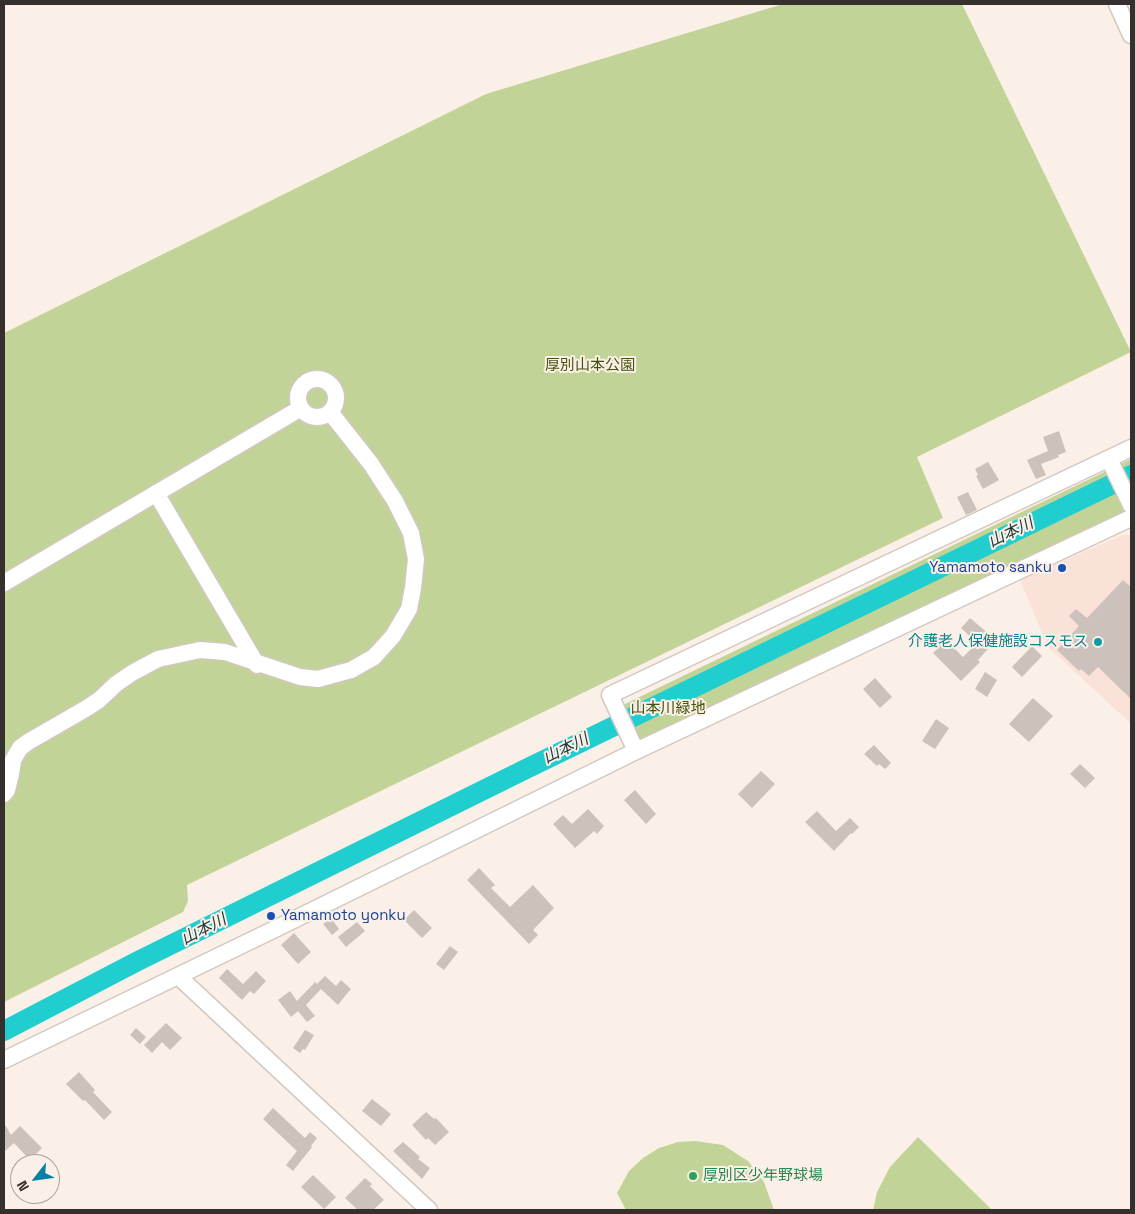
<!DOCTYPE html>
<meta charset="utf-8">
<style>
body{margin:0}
#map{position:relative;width:1135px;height:1214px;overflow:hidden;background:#fbf0e8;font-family:"Space Grotesk",sans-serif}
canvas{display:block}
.frame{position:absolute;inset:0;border:5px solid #35302d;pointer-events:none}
.north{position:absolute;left:10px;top:1154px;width:50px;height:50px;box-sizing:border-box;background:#fbf0e8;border:1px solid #aca39d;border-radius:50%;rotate:240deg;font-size:14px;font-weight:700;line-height:20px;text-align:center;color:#35302d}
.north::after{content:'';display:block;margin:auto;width:18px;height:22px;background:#0581a6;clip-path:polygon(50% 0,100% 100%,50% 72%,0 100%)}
</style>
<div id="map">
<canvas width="1135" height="1214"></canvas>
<div class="frame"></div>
<div class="north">N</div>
</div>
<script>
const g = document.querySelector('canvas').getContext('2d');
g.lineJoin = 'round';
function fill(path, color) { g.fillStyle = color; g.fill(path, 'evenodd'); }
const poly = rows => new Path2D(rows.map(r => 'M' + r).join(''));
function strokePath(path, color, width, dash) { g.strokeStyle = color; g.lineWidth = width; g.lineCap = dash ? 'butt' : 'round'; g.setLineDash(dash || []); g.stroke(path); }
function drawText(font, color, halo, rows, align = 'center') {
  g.font = font + ' "Space Grotesk","Noto Sans JP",sans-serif'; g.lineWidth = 4; g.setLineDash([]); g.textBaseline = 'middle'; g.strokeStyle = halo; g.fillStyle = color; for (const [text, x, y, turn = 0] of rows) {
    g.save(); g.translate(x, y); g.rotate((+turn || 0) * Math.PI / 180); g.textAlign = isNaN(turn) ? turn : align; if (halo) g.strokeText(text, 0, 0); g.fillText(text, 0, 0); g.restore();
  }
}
fill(poly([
 [1122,535,1131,535,1131,724,1048,647,1020,580]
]), '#fbe2d9');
fill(poly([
 [783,4,962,4,1131,352,917,457,943,518,187,885,188,901,183,912,4,1002,4,333,486,94],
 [1131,459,1131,508,643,748,623,705],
 [918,1137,992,1210,873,1210,877,1192,890,1167],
 [695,1141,723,1145,748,1161,764,1182,774,1210,626,1210,617,1193,629,1171,643,1158,659,1148,678,1142]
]), '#c2d397');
strokePath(poly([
 [4,1031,136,962,530,767,1131,475]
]), '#21cecf', 20);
fill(poly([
 [1059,431,1066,452,1058,455,1059,457,1041,464,1046,475,1036,479,1027,460,1048,451,1043,437],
 [988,462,999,480,983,489,976,476,978,475,975,469],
 [968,492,977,510,966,515,957,497],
 [1123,580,1131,587,1131,699,1098,667,1089,676,1081,669,1079,671,1057,650,1079,626,1069,616,1076,609,1087,618],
 [970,618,996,640,978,660,980,662,961,681,933,653,946,640,963,657,977,643,961,628],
 [1032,646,1042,656,1022,677,1012,667],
 [985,672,997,680,987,697,975,689],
 [875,678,892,697,880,708,863,689],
 [1033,698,1053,716,1029,742,1009,724],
 [936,719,949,728,935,749,922,741],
 [874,745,891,763,885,769,879,764,877,766,864,754],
 [1080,764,1095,778,1085,788,1070,774],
 [761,771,775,784,752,808,738,794],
 [635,790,656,814,646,824,624,800],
 [588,809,604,826,597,834,594,831,575,848,553,824,563,815,572,824],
 [817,811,836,831,850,818,859,827,852,834,851,833,834,851,805,822],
 [479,868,495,885,491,888,510,907,533,885,554,908,533,930,538,935,529,944,467,880],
 [414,910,432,928,422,938,404,920],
 [331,918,339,929,332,935,323,924],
 [357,922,365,931,346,947,338,937],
 [294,933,311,952,298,964,281,945],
 [450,946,458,952,444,970,436,964],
 [227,969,243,984,256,971,266,981,254,994,250,991,242,1000,219,978],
 [325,976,336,986,341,980,351,989,345,996,338,1005,321,989,306,1005,315,1016,307,1022,298,1011,291,1017,278,1000,290,991,297,1001,315,982,317,984],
 [166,1023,182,1038,170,1050,162,1042,152,1053,144,1045],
 [136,1028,146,1037,140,1044,130,1035],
 [305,1030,314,1035,305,1050,303,1049,300,1053,293,1048],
 [79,1072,95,1090,93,1092,112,1112,104,1120,85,1100,83,1101,66,1084],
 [372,1099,391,1114,381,1126,362,1111],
 [273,1108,305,1138,310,1132,317,1138,311,1146,312,1147,293,1171,286,1165,297,1151,263,1119],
 [426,1112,434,1119,436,1118,449,1132,435,1145,428,1138,426,1140,412,1125],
 [4,1123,11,1135,20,1126,42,1148,30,1160,14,1143,4,1152],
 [403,1142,420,1157,418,1159,430,1168,422,1179,393,1151],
 [313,1175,336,1197,324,1209,301,1187],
 [365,1178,372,1184,370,1186,384,1200,373,1210,358,1210,345,1198]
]), '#cdc1bb');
const minor = poly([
 [1117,4,1131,35],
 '298 398a19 19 0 1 1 38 0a19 19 0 1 1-38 0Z',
 [1109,459,1131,505],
 [156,493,257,665],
 [4,583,301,408],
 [636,751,610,695,1131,448],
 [4,794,7,790,11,774,13,760,20,748,28,742,87,708,99,700,116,684,132,673,158,659,200,650,225,652,300,677,318,679,351,670,374,657,393,636,409,609,413,588,416,559,411,533,395,501,371,464,330,412],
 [178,976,429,1210],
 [4,1060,277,928,636,751,1131,518]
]);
strokePath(minor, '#d3c8c0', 19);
strokePath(minor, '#fff', 16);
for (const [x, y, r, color] of [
 [1062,568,5,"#1a4fb4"],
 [1098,642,5,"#0f9aa8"],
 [271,916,5,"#1a4fb4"],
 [693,1176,5,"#2e9e5b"]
]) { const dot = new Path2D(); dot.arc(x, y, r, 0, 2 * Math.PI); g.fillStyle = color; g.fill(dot); strokePath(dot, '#fbf0e8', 2); }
drawText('15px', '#44530a', '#fbf0e8', [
 ["厚別山本公園",590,366],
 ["山本川緑地",668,709]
]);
drawText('15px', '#164399', '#fbf0e8', [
 ["Yamamoto sanku",1052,568],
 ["Yamamoto yonku",281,916,"left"]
], 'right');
drawText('15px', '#0d838f', '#fbf0e8', [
 ["介護老人保健施設コスモス",1088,642]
], 'right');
drawText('15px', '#27864d', '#fbf0e8', [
 ["厚別区少年野球場",703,1176]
], 'left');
drawText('italic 16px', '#203a3a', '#fbf0e8', [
 ["山本川",1011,533,-26],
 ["山本川",566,749,-26],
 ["山本川",204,930,-27]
]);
</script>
